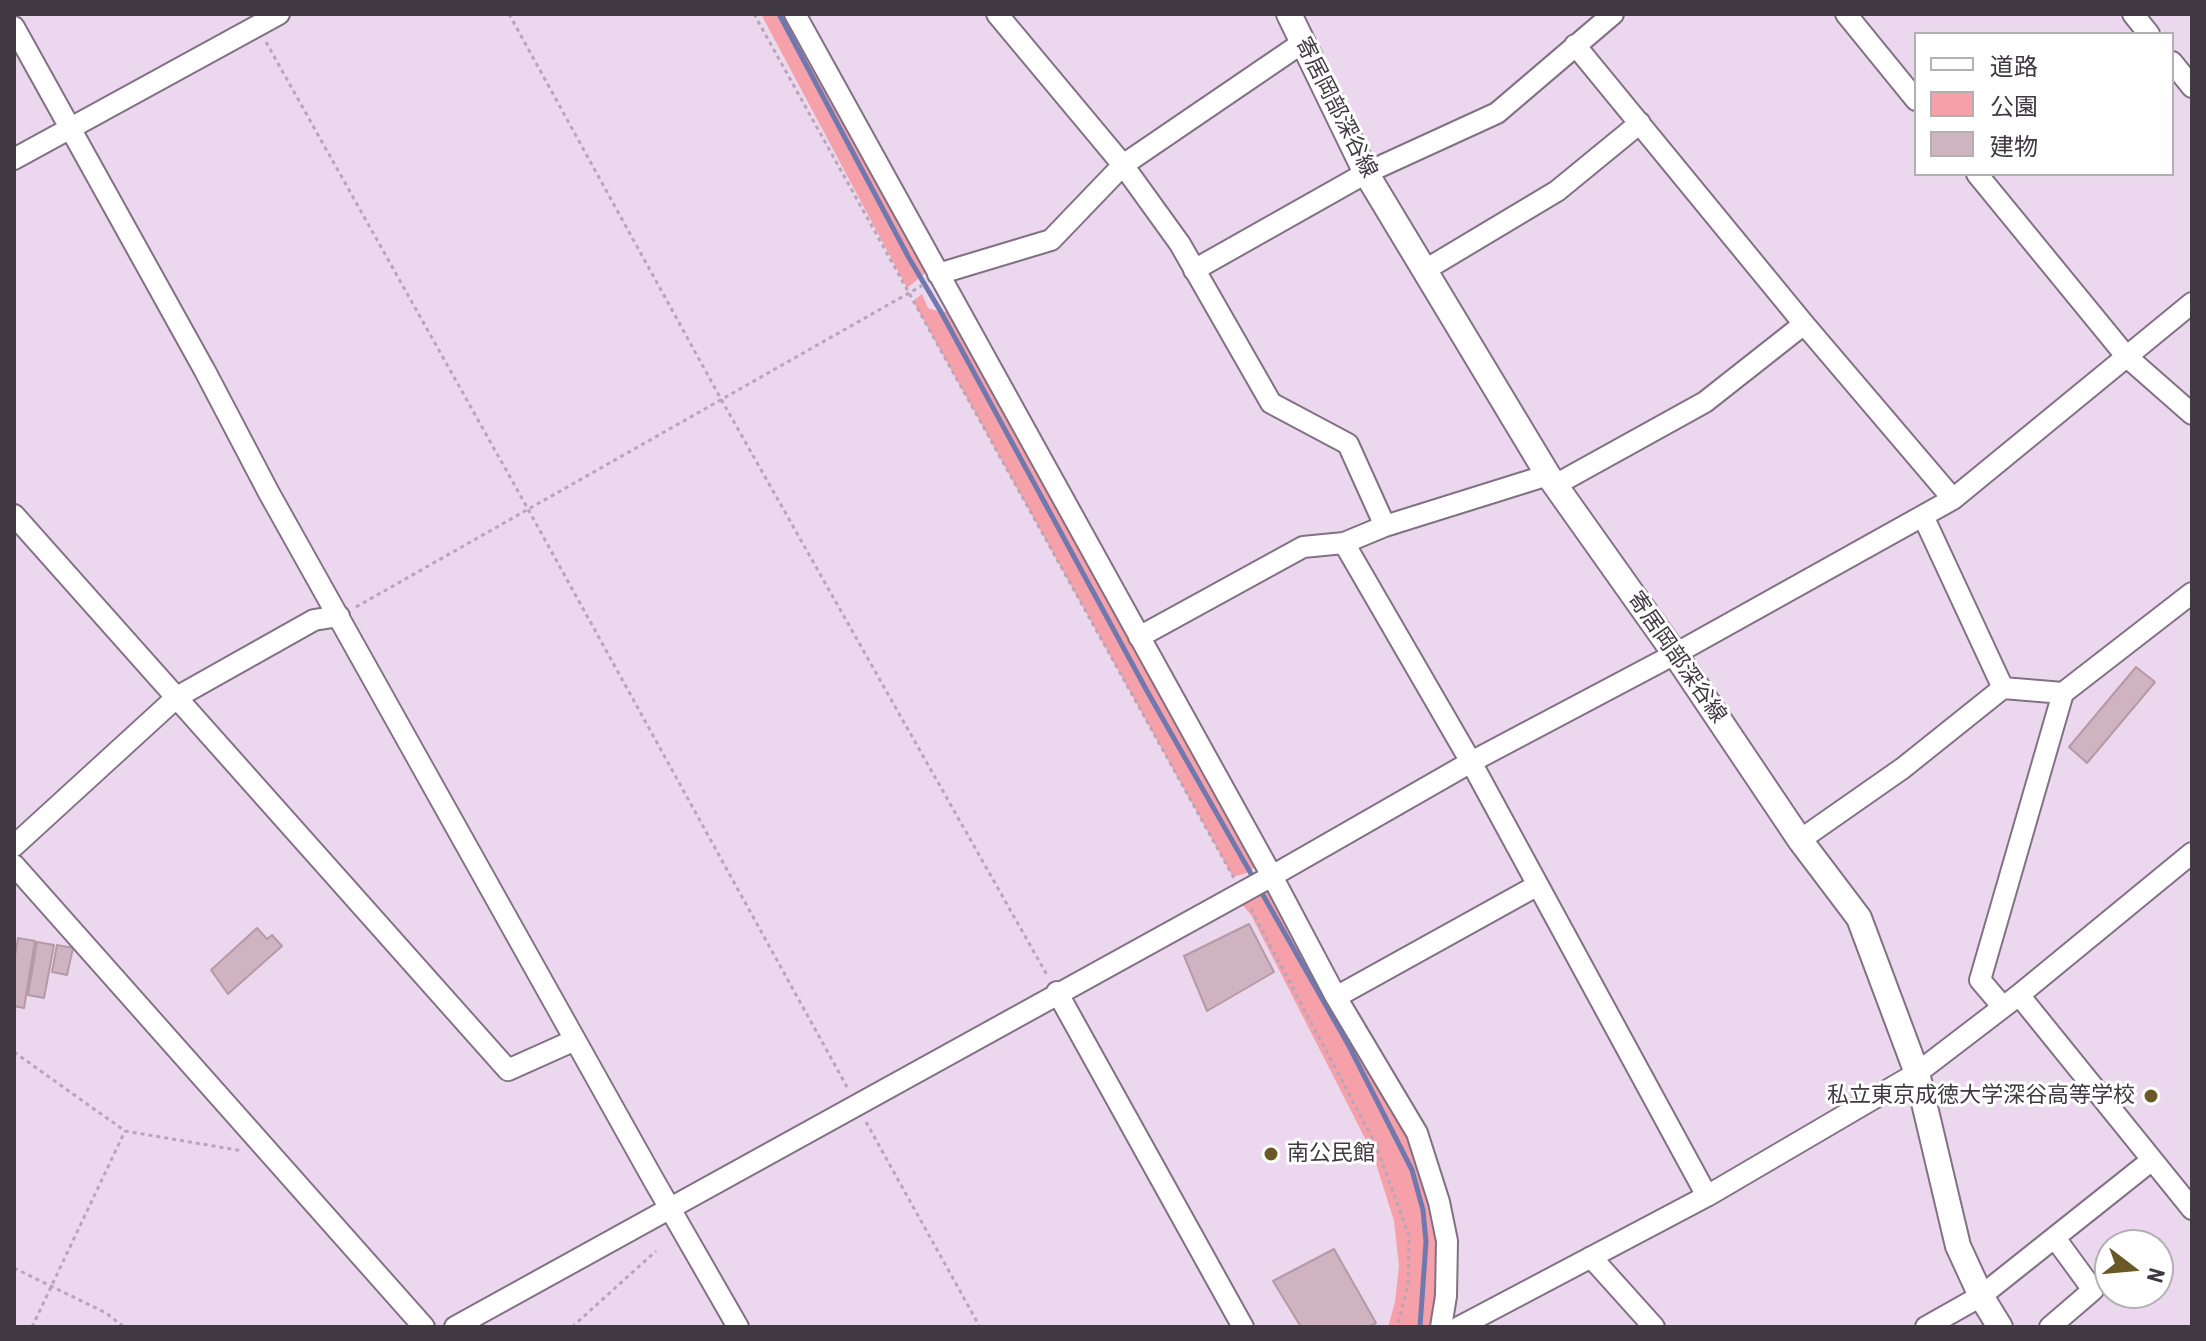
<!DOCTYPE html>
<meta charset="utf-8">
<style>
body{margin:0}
#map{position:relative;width:2206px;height:1341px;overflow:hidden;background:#ecd8ee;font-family:"Roboto Condensed","Noto Sans JP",sans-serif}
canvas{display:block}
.frame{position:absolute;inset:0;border:16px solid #413942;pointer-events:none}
.legend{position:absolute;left:1914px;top:32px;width:260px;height:144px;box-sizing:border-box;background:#fff;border:2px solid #b3b0b3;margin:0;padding:10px 14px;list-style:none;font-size:24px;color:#413942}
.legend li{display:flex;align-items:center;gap:16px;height:40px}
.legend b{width:40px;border:2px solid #b3b0b3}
.north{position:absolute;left:2094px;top:1229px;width:80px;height:80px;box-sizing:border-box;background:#fff;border:2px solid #b3b0b3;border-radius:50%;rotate:106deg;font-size:22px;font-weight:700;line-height:32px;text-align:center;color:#413942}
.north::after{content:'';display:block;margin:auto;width:28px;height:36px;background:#6a5826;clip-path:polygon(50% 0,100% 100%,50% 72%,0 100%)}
</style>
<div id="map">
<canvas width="2206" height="1341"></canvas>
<div class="frame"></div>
<ul class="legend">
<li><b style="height:10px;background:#fff"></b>道路</li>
<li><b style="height:22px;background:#f6a1a9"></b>公園</li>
<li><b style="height:22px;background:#cfb3c0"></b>建物</li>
</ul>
<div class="north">N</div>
</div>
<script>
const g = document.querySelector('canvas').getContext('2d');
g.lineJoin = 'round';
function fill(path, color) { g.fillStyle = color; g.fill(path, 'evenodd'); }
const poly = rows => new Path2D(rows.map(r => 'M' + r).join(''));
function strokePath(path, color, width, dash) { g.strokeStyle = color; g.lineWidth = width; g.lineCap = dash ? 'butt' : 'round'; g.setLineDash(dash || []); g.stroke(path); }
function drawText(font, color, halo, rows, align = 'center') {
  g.font = font + ' "Roboto Condensed","Noto Sans JP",sans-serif'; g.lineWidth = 6; g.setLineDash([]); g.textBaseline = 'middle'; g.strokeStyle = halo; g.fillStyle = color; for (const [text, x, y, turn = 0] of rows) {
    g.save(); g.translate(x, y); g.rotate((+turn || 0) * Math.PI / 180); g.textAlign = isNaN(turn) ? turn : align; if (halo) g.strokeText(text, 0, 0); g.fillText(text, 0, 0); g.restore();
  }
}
fill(poly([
 [761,14,787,14,928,271,907,288],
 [922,294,928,308,941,312,953,311,1257,864,1250,872,1233,877,913,301],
 [1272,887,1411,1136,1440,1241,1432,1327,1388,1327,1395,1302,1399,1266,1394,1221,1373,1154,1251,915,1241,903]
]), '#f6a1a9');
strokePath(poly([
 [779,14,909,258,941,312,1147,691,1254,879],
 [1259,888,1349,1046,1412,1170,1423,1210,1426,1242,1420,1327]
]), '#6f79af', 5);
const building = poly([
 [2136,667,2155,682,2087,763,2069,747,2136,667],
 [1249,924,1274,972,1207,1011,1184,956,1249,924],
 [257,928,267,939,272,935,282,946,228,994,211,970,257,928],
 [18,938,35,941,24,1008,14,1006,14,962,18,938],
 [37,942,54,945,44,998,28,995,37,942],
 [57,945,73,948,67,975,52,972,57,945],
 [1334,1249,1376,1323,1368,1327,1301,1327,1273,1281,1334,1249]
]);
fill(building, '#cfb3c0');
strokePath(building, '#b59aa6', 2);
const minor = poly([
 [795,14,1272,876,1336,997,1417,1133,1439,1202,1447,1241,1446,1296,1441,1327],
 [997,14,1123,165,1180,244,1271,403,1348,444,1385,526],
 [1846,14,1916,100],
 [2133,14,2149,34],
 [14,27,205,371,269,493,653,1179,738,1327],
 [1575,45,1804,324,1953,499],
 [2172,62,2192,87],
 [14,159,279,14],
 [1977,174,2126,356,2192,414],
 [1194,270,1366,173,1497,113,1613,14],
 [1425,270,1557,191,1640,123],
 [938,274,1051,240,1123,165,1302,43],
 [1555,485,1705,402,1804,324],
 [14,515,508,1070,575,1040],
 [1923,516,2003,688],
 [1344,543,1471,762,1707,1196],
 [1139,637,1303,547,1344,543,1385,526,1548,475],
 [1800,840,1903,768,2003,688,2063,693,2192,593],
 [14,846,177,697,314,620,339,616],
 [14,865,424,1327],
 [1057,992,1243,1327],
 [2019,995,2192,1209],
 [1336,997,1538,885],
 [2003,1007,1980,980,2063,693],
 [1591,1257,1654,1327],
 [455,1327,1272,876,1471,762,1675,654,1953,499,2192,303],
 [1459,1327,1707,1196,1917,1073,2019,995,2192,853],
 [1926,1327,1981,1296,2152,1160],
 [2050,1327,2093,1290,2055,1238]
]);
const major = poly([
 [1289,14,1366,173,1548,475,1675,654,1800,840,1859,918,1917,1073,1958,1246,1981,1296,2000,1327]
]);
strokePath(minor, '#827084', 24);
strokePath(major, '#827084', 28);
strokePath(poly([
 [509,14,721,399,1047,975],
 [754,14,1234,878],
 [266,42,528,509,847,1087],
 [356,607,923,285],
 [1251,909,1376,1145,1409,1236,1408,1285,1397,1327],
 [14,1052,125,1131,243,1151],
 [866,1122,980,1327],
 [14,1268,106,1313,124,1327],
 [32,1327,125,1131],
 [572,1327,656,1251]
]), '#b6a6b7', 3, [4, 4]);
strokePath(minor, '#fff', 20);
strokePath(major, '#fff', 24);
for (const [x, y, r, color] of [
 [2151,1096,8,"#6a5826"],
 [1271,1154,8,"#6a5826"]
]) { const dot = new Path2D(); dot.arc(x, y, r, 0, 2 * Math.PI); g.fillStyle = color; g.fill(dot); strokePath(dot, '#fff', 3); }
drawText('22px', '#413942', '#fff', [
 ["寄居岡部深谷線",1335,108,63],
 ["寄居岡部深谷線",1676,658,55]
]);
drawText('22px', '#413942', '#fff', [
 ["私立東京成徳大学深谷高等学校",2135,1096],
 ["南公民館",1287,1154,"left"]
], 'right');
</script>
